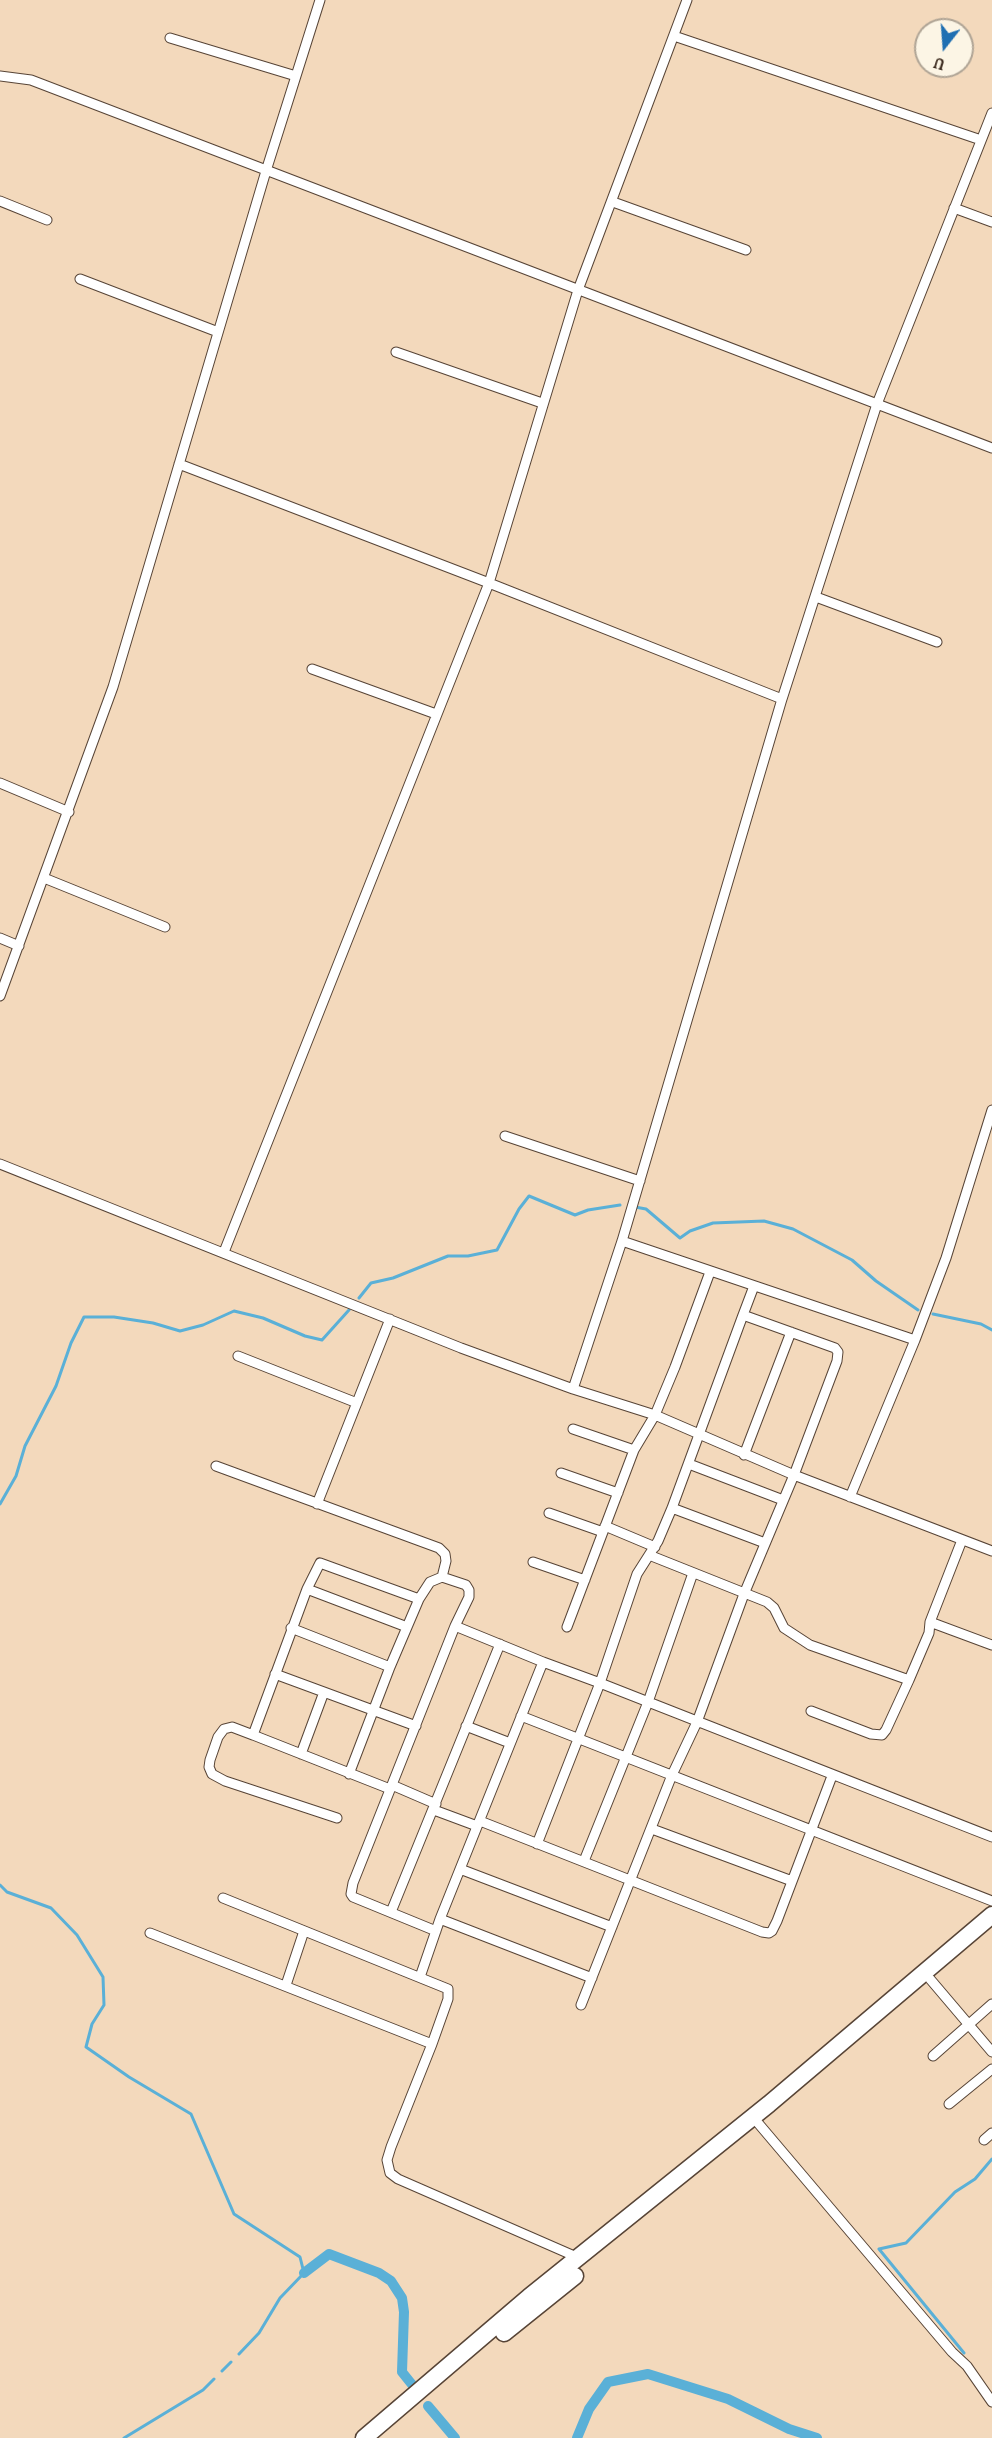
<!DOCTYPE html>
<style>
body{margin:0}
#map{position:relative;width:992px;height:2438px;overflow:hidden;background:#f3d9bc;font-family:Alegreya,serif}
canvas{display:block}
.north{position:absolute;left:914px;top:18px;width:60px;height:60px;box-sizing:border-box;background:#fcf5e5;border:2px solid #afa495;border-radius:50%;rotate:197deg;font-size:16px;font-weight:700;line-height:24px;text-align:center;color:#3b2a1e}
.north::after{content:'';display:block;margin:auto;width:21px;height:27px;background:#1f6fb2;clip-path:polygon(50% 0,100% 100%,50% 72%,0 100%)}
</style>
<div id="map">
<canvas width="992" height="2438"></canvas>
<div class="north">U</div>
</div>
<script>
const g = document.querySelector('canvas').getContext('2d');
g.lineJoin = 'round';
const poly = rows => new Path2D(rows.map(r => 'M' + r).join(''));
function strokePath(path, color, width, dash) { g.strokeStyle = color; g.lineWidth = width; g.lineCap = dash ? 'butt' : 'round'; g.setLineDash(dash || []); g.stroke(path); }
strokePath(poly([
 [635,1207,646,1209,680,1238,690,1231,713,1223,764,1221,793,1229,852,1260,876,1281,918,1310],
 [359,1298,371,1283,393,1278,448,1256,468,1256,497,1250,519,1209,529,1196,575,1215,588,1210,620,1205],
 [933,1314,981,1324,992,1330],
 [0,1504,16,1476,25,1446,56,1386,71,1343,84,1317,114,1317,153,1323,180,1331,203,1325,234,1311,263,1318,305,1336,322,1340,349,1310],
 [0,1885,7,1892,51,1908,77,1935,103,1977,104,2005,92,2024,86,2047,129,2077,191,2114,234,2214,300,2257,304,2273,280,2298,259,2333,239,2354],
 [964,2353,879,2249,906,2243,955,2192,975,2179,992,2159],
 [222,2371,231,2362],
 [124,2438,203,2390,214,2379]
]), '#5ab0d7', 3);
strokePath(poly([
 [304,2273,329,2254,379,2273,391,2281,402,2298,404,2312,402,2372,414,2387],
 [428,2406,455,2438],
 [577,2438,589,2409,608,2382,648,2374,728,2399,789,2429,817,2438]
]), '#5ab0d7', 10);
const street = poly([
 [674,36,981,140],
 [170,38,296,76],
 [0,76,31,80,992,448],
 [0,201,47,220],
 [613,202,746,250],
 [954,208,992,222],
 [80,279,218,332],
 [396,352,542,403],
 [179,464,489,583,782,699],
 [816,597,937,642],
 [312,669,436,714],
 [0,783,69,812],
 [44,878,165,927],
 [0,938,19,946],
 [0,996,113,687,266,171,320,0],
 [505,1136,640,1181],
 [0,1164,461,1348,573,1389,655,1415,794,1475,992,1551],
 [622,1241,915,1340],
 [224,1252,489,583,578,290,687,0],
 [743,1315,754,1286],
 [238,1356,357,1403],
 [573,1389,622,1241,782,699,877,404,992,113],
 [573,1429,634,1450],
 [744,1455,791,1332],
 [689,1464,783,1500],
 [216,1466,439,1548,445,1554,446,1561,442,1577],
 [561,1473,618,1493],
 [850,1497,915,1340,946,1258,992,1110],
 [317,1504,390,1319],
 [672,1508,765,1543],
 [549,1513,603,1532],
 [605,1526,655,1547],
 [649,1555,767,1602,774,1608,784,1628,810,1645,909,1680,886,1730,882,1735,871,1734,811,1711],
 [533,1562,585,1580],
 [307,1589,407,1627],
 [930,1622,962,1540],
 [567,1627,634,1450,655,1415,675,1367,710,1272],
 [291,1628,390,1667,419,1599],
 [543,1662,600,1683,992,1837],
 [275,1674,416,1726],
 [909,1680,929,1633,930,1622,992,1645],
 [521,1716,992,1901],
 [466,1726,510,1743],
 [253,1735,232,1727,224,1729,218,1737,210,1760,209,1767,212,1774,225,1781,337,1818],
 [301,1754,324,1692],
 [349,1774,390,1667],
 [392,1785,436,1804],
 [390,1789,253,1735,307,1589,320,1563,419,1599,430,1582,442,1577,466,1585,469,1590,469,1597,455,1626],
 [434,1810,477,1826],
 [480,1821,762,1932,769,1933,772,1931,777,1921,832,1776],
 [652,1829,792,1881],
 [537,1844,600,1683,637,1574,658,1541,672,1508,743,1315,835,1348,838,1352,837,1361,794,1475,744,1594,697,1722,672,1775,581,2005],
 [584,1861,648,1702,693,1573],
 [460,1869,612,1927],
 [223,1898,448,1989,448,1999,432,2044,391,2147,387,2160,390,2173,398,2179,579,2258],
 [391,1912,500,1644],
 [440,1919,592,1978],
 [150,1933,432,2044],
 [420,1977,440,1919,543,1662,455,1626,353,1883,351,1894,353,1897,436,1931],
 [930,1979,992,2052],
 [286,1985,304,1931],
 [933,2056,992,2004],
 [949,2104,992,2069],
 [758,2123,952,2352,967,2366,992,2402],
 [984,2140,992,2133]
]);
const highway = poly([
 [504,2333,575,2276],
 [364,2438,529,2297,769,2104,992,1915]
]);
strokePath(street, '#574436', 11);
strokePath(highway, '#574436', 19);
strokePath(street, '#fff', 9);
strokePath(highway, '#fff', 16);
</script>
